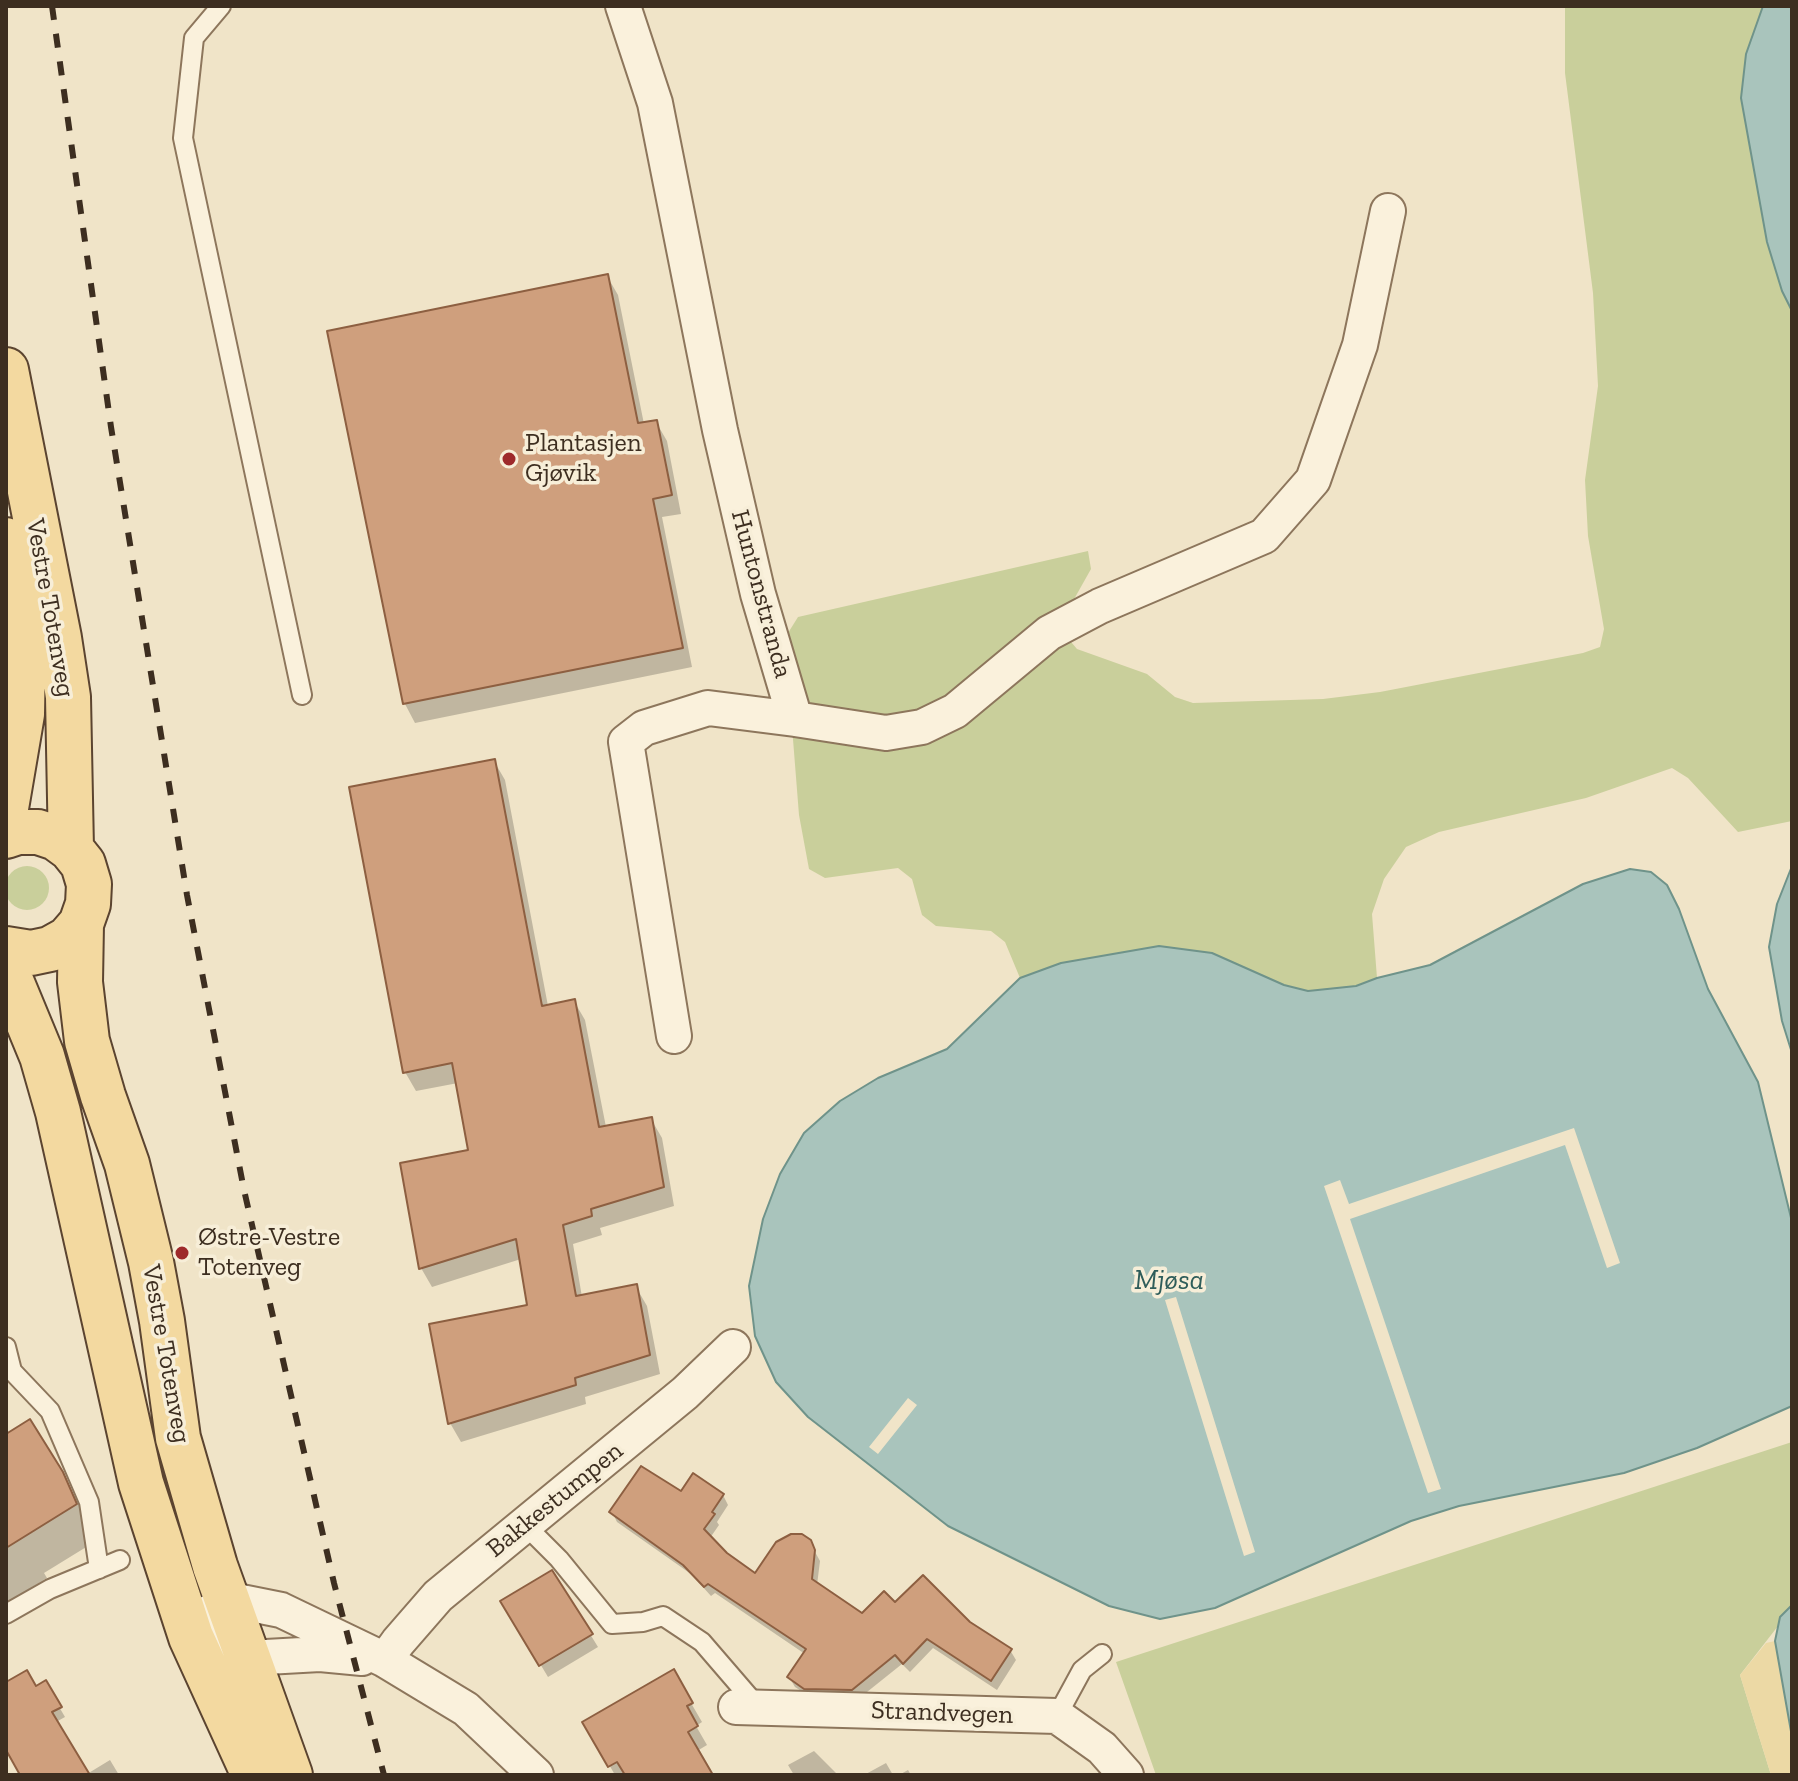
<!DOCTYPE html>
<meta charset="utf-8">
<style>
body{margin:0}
#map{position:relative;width:1798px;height:1781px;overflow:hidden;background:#f0e4c8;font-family:"Zilla Slab",serif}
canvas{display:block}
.frame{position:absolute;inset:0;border:8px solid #3d2e20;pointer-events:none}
</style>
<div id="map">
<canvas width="1798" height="1781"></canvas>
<div class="frame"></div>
</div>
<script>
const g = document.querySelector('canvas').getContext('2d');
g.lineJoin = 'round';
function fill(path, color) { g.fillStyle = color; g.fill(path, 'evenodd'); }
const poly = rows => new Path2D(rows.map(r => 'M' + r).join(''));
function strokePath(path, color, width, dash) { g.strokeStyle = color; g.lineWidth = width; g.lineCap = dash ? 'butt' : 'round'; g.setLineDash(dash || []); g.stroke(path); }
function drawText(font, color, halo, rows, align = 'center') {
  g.font = font + ' "Zilla Slab",serif'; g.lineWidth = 7; g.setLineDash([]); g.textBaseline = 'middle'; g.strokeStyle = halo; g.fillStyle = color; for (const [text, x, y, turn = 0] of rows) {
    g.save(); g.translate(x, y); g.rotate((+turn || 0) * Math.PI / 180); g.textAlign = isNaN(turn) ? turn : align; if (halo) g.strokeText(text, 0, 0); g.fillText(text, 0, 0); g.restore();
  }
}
fill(poly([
 [1565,6,1763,6,1746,54,1741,98,1767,242,1782,291,1792,311,1792,821,1738,832,1688,778,1672,768,1586,798,1439,832,1406,847,1384,879,1372,914,1377,978,1356,986,1308,991,1284,985,1061,963,1020,978,1005,942,991,931,936,926,922,915,912,879,898,868,825,878,809,869,799,815,786,651,788,633,798,617,1088,551,1091,569,1064,617,1066,636,1077,649,1147,674,1175,697,1193,703,1323,699,1380,692,1583,653,1600,647,1604,629,1588,536,1585,480,1598,386,1593,293,1565,73],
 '5 888a22 22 0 1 1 44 0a22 22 0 1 1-44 0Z',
 [1792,1442,1792,1608,1740,1675,1771,1775,1156,1775,1116,1662]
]), '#c9cf9b');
fill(poly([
 [1775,1641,1792,1737,1792,1775,1771,1775,1740,1675,1766,1643]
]), '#ecd9a5');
const water = poly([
 [1763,6,1792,6,1792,311,1782,291,1767,242,1741,98,1746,54,1763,6],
 [1792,866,1792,1053,1782,1021,1769,947,1777,904,1792,866],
 [1630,869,1651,872,1667,885,1679,909,1708,989,1758,1082,1792,1222,1792,1406,1697,1448,1624,1473,1459,1506,1411,1521,1215,1608,1160,1619,1109,1606,948,1526,808,1417,776,1382,755,1336,749,1286,763,1219,780,1174,804,1133,840,1101,878,1078,947,1049,1020,978,1061,963,1159,946,1212,953,1284,985,1308,991,1356,986,1377,978,1430,965,1583,884,1630,869],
 [1792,1605,1792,1737,1775,1641,1780,1617,1792,1605]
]);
fill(water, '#a9c4bc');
strokePath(water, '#6f938a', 2);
fill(poly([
 [1574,1128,1620,1263,1607,1268,1565,1145,1350,1219,1441,1489,1428,1493,1324,1186,1340,1180,1349,1204],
 [1176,1297,1255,1552,1244,1556,1165,1300],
 [908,1398,917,1405,878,1454,869,1447]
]), '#f0e4c8');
fill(poly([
 [607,276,618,295,644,424,656,422,667,441,681,514,662,517,692,667,415,723,405,704],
 [494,761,505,780,548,1006,574,1001,585,1020,606,1127,651,1119,662,1138,674,1206,600,1228,602,1235,573,1244,582,1297,636,1287,647,1306,660,1374,585,1397,586,1404,461,1442,450,1423,530,1307,521,1259,432,1287,421,1268,471,1152,458,1083,416,1091,405,1072],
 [6,1436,61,1473,83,1510,96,1541,44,1573,47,1578,6,1603],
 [682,1494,723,1495,728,1505,717,1522,719,1525,710,1538,725,1554,756,1576,809,1541,820,1561,817,1585,862,1615,895,1605,969,1623,1010,1650,1016,1660,997,1690,933,1648,910,1672,902,1664,857,1700,812,1698,795,1687,789,1677,805,1654,715,1593,711,1596,691,1574,617,1522,612,1512],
 [552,1572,598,1647,548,1677,503,1602],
 [673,1672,702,1722,696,1726,707,1745,697,1751,710,1775,615,1775,585,1723],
 [45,1683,65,1717,56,1722,87,1774,110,1760,119,1775,23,1775,11,1754,6,1757,6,1684,36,1689],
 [814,1751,838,1775,794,1775,788,1765],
 [886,1763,893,1775,864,1775],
 [908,1770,911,1775,899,1775]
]), '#0003');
const building = poly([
 [608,274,638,423,657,420,672,495,653,499,683,648,403,704,327,331,608,274],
 [495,759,542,1006,575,999,599,1127,652,1117,664,1187,591,1209,592,1216,563,1225,576,1296,637,1284,650,1355,575,1378,576,1385,448,1424,429,1324,527,1305,516,1239,419,1269,400,1163,468,1150,452,1063,403,1073,349,787,495,759],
 [30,1419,63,1472,77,1504,6,1548,6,1434,30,1419],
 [641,1466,681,1491,693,1473,724,1494,712,1512,715,1514,704,1529,727,1553,755,1573,776,1542,791,1534,802,1534,811,1540,815,1550,812,1579,862,1613,884,1591,895,1602,923,1575,970,1622,1012,1649,991,1681,927,1639,903,1664,895,1655,852,1690,804,1689,787,1677,806,1649,708,1584,704,1587,683,1565,609,1512,641,1466],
 [552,1570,593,1634,539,1666,500,1601,552,1570],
 [674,1669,693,1703,687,1706,698,1726,688,1732,713,1775,625,1775,617,1762,608,1767,582,1722,674,1669],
 [27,1670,36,1686,46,1680,62,1707,52,1712,90,1775,20,1775,6,1750,6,1682,27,1670]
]);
fill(building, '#cf9f7d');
strokePath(building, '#8d5f41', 2);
const lane = poly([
 [221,6,194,38,183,138,302,695],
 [6,1347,12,1371,50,1411,89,1502,99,1569],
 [525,1525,559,1559,612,1624,643,1622,663,1616,702,1642,758,1707],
 [6,1614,50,1589,120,1560],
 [1057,1716,1082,1670,1102,1654]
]);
const street = poly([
 [623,6,655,103,720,430,758,594,795,719,708,708,644,728,626,742,674,1036],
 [795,719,886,733,922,727,955,711,1049,633,1100,606,1264,536,1313,480,1360,345,1388,211],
 [210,1612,241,1602,281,1610,385,1660,466,1709,536,1775],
 [191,1637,248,1658,320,1654,362,1658],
 [385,1660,398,1642,438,1596,685,1393,733,1347],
 [736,1707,1057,1716,1102,1748,1126,1775]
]);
const primary = poly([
 [6,370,59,638,68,697,71,849],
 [6,540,14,578,23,656,22,714,6,808],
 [6,836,18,832,38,832,56,838,71,849,83,864,89,884,88,904,81,924,68,939,50,949,31,953,6,949],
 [81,924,80,982,87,1041,103,1096,127,1164,151,1262,162,1321,178,1438,215,1566,290,1775],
 [6,969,42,1056,58,1112,141,1483,191,1637,254,1775]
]);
strokePath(lane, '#8d765c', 22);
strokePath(street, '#8d765c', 38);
strokePath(primary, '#5b4430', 48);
strokePath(lane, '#faf1dc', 18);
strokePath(street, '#faf1dc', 34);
strokePath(primary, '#f3d9a0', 44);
strokePath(poly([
 [52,6,111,427,187,895,244,1190,334,1583,384,1775]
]), '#3d2e20', 6, [14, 14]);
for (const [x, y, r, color] of [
 [509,459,8,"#9e2a2b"],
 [182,1253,8,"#9e2a2b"]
]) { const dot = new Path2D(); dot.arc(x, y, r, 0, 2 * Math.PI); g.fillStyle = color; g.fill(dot); strokePath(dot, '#f7eed8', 3); }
drawText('26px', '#3d2e20', '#f7eed8', [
 ["Plantasjen",525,444],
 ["Gjøvik",525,474],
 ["Østre-Vestre",198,1238],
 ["Totenveg",198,1268]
], 'left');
drawText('26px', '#3d2e20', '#f7eed8', [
 ["Huntonstranda",761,594,75],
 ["Vestre Totenveg",50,608,80],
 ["Vestre Totenveg",166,1354,80],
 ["Bakkestumpen",555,1500,-39],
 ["Strandvegen",942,1713,2]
]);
drawText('italic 28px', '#2f5d5a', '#f7eed8', [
 ["Mjøsa",1169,1281]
]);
</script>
